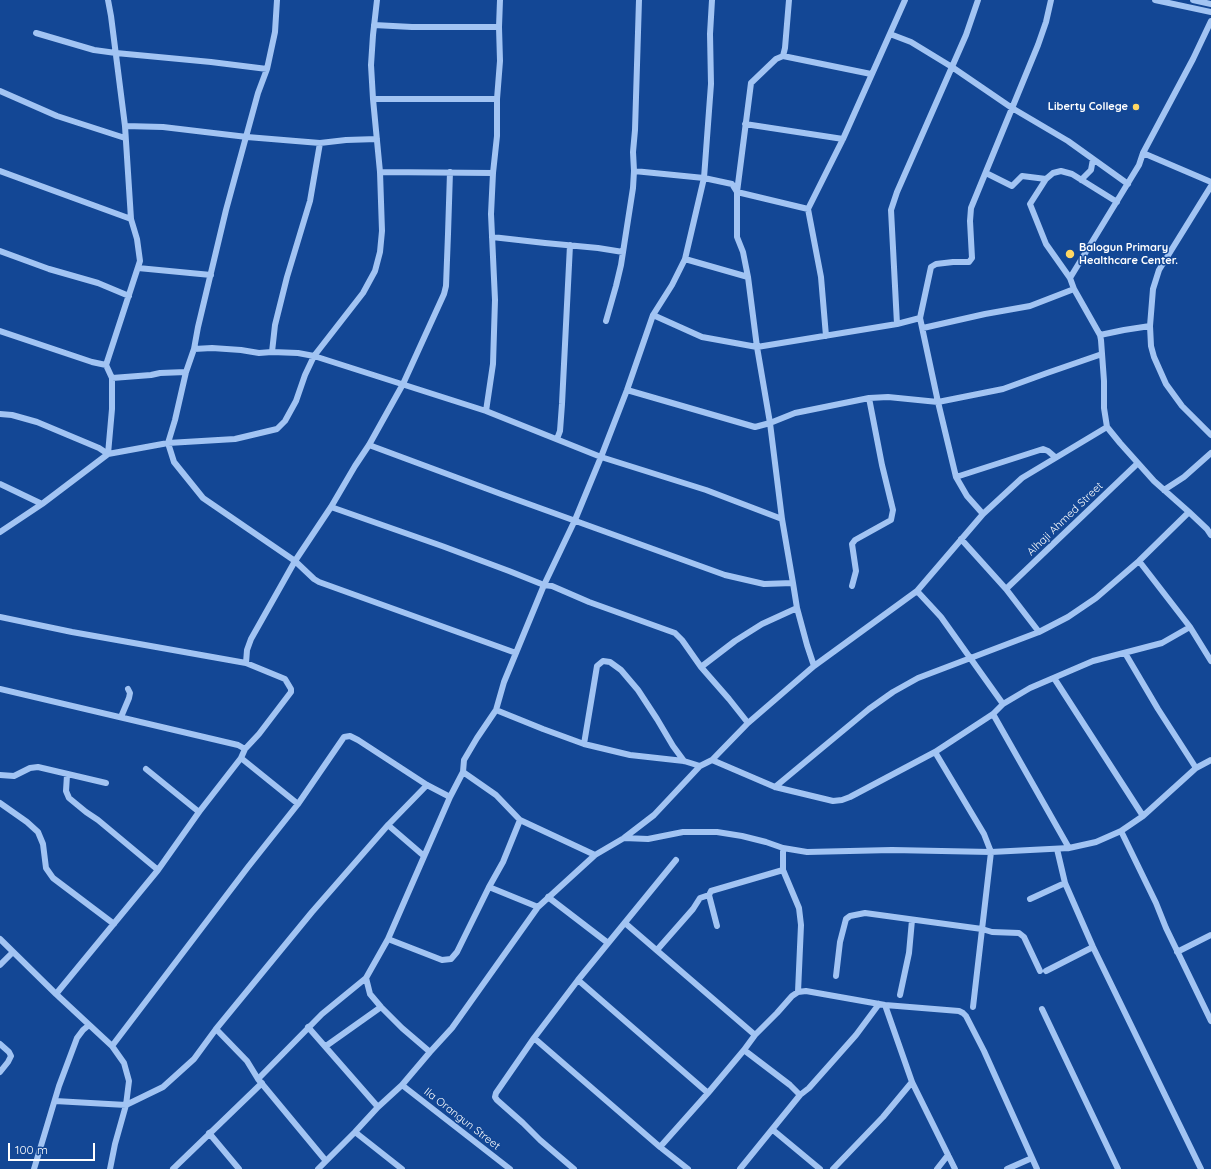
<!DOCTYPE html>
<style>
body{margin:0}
#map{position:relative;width:1211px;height:1169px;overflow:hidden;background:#134795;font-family:Quicksand,sans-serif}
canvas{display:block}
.scale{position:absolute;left:8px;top:1143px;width:87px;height:18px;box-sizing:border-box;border:2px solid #fff;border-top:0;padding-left:5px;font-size:12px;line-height:14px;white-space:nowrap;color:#fff;-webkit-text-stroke:3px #134795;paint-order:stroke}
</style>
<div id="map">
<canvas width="1211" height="1169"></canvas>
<div class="scale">100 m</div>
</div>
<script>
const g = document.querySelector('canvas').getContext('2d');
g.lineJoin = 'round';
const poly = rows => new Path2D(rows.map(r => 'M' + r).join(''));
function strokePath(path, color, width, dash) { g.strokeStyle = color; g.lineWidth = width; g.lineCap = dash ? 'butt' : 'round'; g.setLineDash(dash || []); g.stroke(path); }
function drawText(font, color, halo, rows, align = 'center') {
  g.font = font + ' Quicksand,sans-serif'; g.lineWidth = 3; g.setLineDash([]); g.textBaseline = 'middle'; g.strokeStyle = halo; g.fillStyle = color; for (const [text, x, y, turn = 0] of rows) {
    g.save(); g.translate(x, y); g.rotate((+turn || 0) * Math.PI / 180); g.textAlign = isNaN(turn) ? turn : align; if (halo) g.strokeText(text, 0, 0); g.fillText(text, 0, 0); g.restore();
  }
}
strokePath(poly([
 [277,0,275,32,267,69,258,93,226,210,198,327,194,349,186,372,175,420,168,443,174,462,203,498,295,561,314,579,319,582,516,653],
 [1051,0,1046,22,1038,45,971,208,970,221,972,258,969,262,953,262,936,264,931,267,920,318,938,402,1003,389,1047,373,1102,354],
 [1155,0,1211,12],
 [1193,0,1211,4],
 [374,25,412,27,499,27],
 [36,33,94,50,116,53,211,62,267,69],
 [890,34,911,42,952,67,1012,108,1068,141,1128,184],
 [783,56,785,48,789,0],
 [0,91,57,116,125,138],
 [373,99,497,99],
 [745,124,843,139],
 [125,126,163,127,247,137,320,143,346,140,377,139],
 [1143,153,1211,182],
 [0,171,131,219],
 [634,171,704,178,732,184,737,192,808,209],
 [380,172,493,173],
 [986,173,1012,186,1022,176,1046,179],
 [1081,180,1091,170,1093,159],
 [1211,186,1159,270,1153,289,1150,326,1151,346,1154,357,1166,384,1182,406,1211,435],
 [1117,202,1072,174,1061,171,1053,173,1046,179,1030,204,1046,244,1070,278,1074,289,1100,335,1101,340,1104,381,1104,408,1107,427,1120,443,1154,481,1189,512,1207,529,1211,535],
 [492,237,545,243,598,248,623,252],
 [0,251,49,269,98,283,129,296],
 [685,259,748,277],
 [138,268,211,275],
 [1070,278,1139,165,1143,153,1193,59,1211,21],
 [653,315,702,337,757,347,897,324,920,318],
 [606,321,616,286,621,265,633,188,634,171,633,152,635,130,639,0],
 [897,324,891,210,897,192,966,35,978,0],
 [923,328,985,314,1030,306,1074,289],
 [0,331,92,362,106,365],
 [1100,335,1124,330,1150,326],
 [826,336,821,277,808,209,843,139,905,0],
 [194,349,212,348,241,350,259,353,272,352,298,353,314,356,486,411,601,457,706,490,782,519],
 [272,352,275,325,287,277,310,201,320,143],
 [112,378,151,375,160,373,186,372],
 [627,390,755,427,770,423,795,413,869,398,888,397,938,402,956,477,967,496,983,514,1022,478,1107,427],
 [486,411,493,364,495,300,491,214,493,173,497,136,497,99,500,61,499,27,500,0],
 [0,414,12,415,37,422,99,448,108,454,112,409,112,378,106,365,140,261,137,239,131,219,125,126,111,16,108,0],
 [557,439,560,431,562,404,570,245],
 [369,445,501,494,725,575,764,584,793,583],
 [956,477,1043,449,1048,451,1055,457],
 [0,484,42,504],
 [1164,490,1184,477,1211,453],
 [331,507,442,546,509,571,544,585,552,586,589,602,675,633,682,640,701,667,729,699,748,723],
 [983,514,917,591,941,617,1003,704],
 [0,532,42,504,108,454,168,443,235,439,277,429,285,421,296,401,305,375,314,356,363,293,375,271,380,252,382,231,380,172,373,99,371,65,373,35,377,0],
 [961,539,1006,589,1039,632],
 [1139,561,1190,627,1211,661],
 [852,586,856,571,852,544,855,540,891,520,893,510,882,465,869,398],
 [1006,589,1138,463],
 [0,617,72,632,246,663,285,679,291,689,291,692,259,734,245,749],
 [1125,653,1158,709,1196,768],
 [246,663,247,650,251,639,295,561,331,507,355,466,369,445,403,384,444,294,446,286,448,234,450,172],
 [814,666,807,645,797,608,793,583,782,519,770,423,757,347,748,277,743,252,737,237,737,192,751,83,776,59,783,56,871,74],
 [701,667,735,641,762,624,797,608],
 [1054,678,1143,816],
 [0,689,238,745,245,749,241,758,199,812,158,870,56,994],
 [496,710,543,729,584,744,630,755,684,761,700,766],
 [993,714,1069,848],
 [121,717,129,698,130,693,128,689],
 [584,744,597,666,603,661,610,662,621,670,638,690,657,719,673,746,684,761],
 [935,752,984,834,991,852,973,1007],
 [241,758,298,804],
 [712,760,775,787,833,801,842,800,850,797,935,752,993,714,1003,704,1030,688,1093,661,1162,643,1190,627],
 [146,769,199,812],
 [463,772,496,795,520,820,595,855],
 [0,775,14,776,30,768,38,767,106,783],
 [67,775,66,791,69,798,86,812,98,820,158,870],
 [775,787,869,709,893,692,918,678,1039,632,1068,617,1096,598,1139,561,1189,512],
 [0,803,27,822,38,832,43,844,46,868,53,878,114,924],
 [388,825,424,856],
 [1121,831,1156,903,1166,928,1211,1021],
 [624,838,648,839,683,832,717,832,742,836,766,842,783,848,807,852,892,850,991,852,1069,848,1096,842,1121,831,1143,816,1196,768,1211,760],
 [783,848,783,870,799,908,801,925,798,992],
 [1057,849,1065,883,1093,947,1201,1169],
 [489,887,538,907],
 [548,897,608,943],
 [1030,899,1065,883],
 [625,923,755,1035],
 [717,926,709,895,711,891,783,870],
 [0,939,56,994,112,1046,124,1063,129,1081,126,1105,115,1144,110,1169],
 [388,939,442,960,451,959,457,952,489,887,503,862,520,820],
 [657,950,693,909,700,898,709,895],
 [1177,952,1211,935],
 [0,965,13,952],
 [1046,971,1093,947],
 [836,976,840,942,846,919,850,916,865,913,982,929,992,932,1019,933,1024,937,1040,971],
 [366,978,370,994,381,1007,402,1028,430,1052],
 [578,980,708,1093,660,1147],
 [900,995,909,953,912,920],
 [885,1005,912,1082,955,1169],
 [1042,1009,1118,1169],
 [308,1027,378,1107],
 [216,1029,247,1061,258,1079,326,1161],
 [534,1038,660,1147,688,1169],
 [0,1044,9,1052,11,1056,8,1062,0,1072],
 [112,1046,248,867,298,804,344,737,350,736,358,740,427,785,450,797],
 [326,1046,381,1007],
 [258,1079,322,1014,366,978,388,939,450,797,463,772,464,760,477,738,496,710,504,682,544,585,575,520,601,457,627,390,653,315,672,285,685,259,704,178,711,84,710,34,712,0],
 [402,1085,510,1169],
 [708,1093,744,1050],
 [800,1095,790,1085,744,1050,755,1035,777,1013,792,996,798,992,806,991,885,1005,959,1011,963,1013,966,1016,984,1051,1037,1169],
 [55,1101,126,1105,163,1087,194,1059,216,1029,312,912,388,825,427,785],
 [773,1130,820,1169],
 [355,1132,402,1169],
 [209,1133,239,1169],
 [34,1169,59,1086,77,1038,83,1030,89,1025],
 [173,1169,262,1083],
 [318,1169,355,1132,378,1107,402,1085,430,1052,452,1028,538,907,595,855,624,838,654,815,700,766,712,760,748,723,814,666,917,591],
 [574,1169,540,1140,523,1123,497,1100,495,1097,496,1093,534,1038,578,980,676,860],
 [740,1169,800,1095,809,1088,856,1035,879,1004],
 [833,1169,883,1117,912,1082],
 [937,1169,948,1155],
 [1007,1169,1032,1158]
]), '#a2c4f3', 6);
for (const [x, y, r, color] of [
 [1136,107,4,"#ffd763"],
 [1070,254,5,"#ffd763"]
]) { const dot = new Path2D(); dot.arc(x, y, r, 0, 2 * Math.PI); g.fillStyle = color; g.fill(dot); strokePath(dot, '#134795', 1.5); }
drawText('bold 11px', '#fff', '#134795', [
 ["Liberty College",1128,107],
 ["Balogun Primary",1079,248,"left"],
 ["Healthcare Center.",1079,261,"left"]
], 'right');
drawText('11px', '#fff', '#134795', [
 ["Alhaji Ahmed Street",1065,519,-44],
 ["Ila Orangun Street",462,1119,38]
]);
</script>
